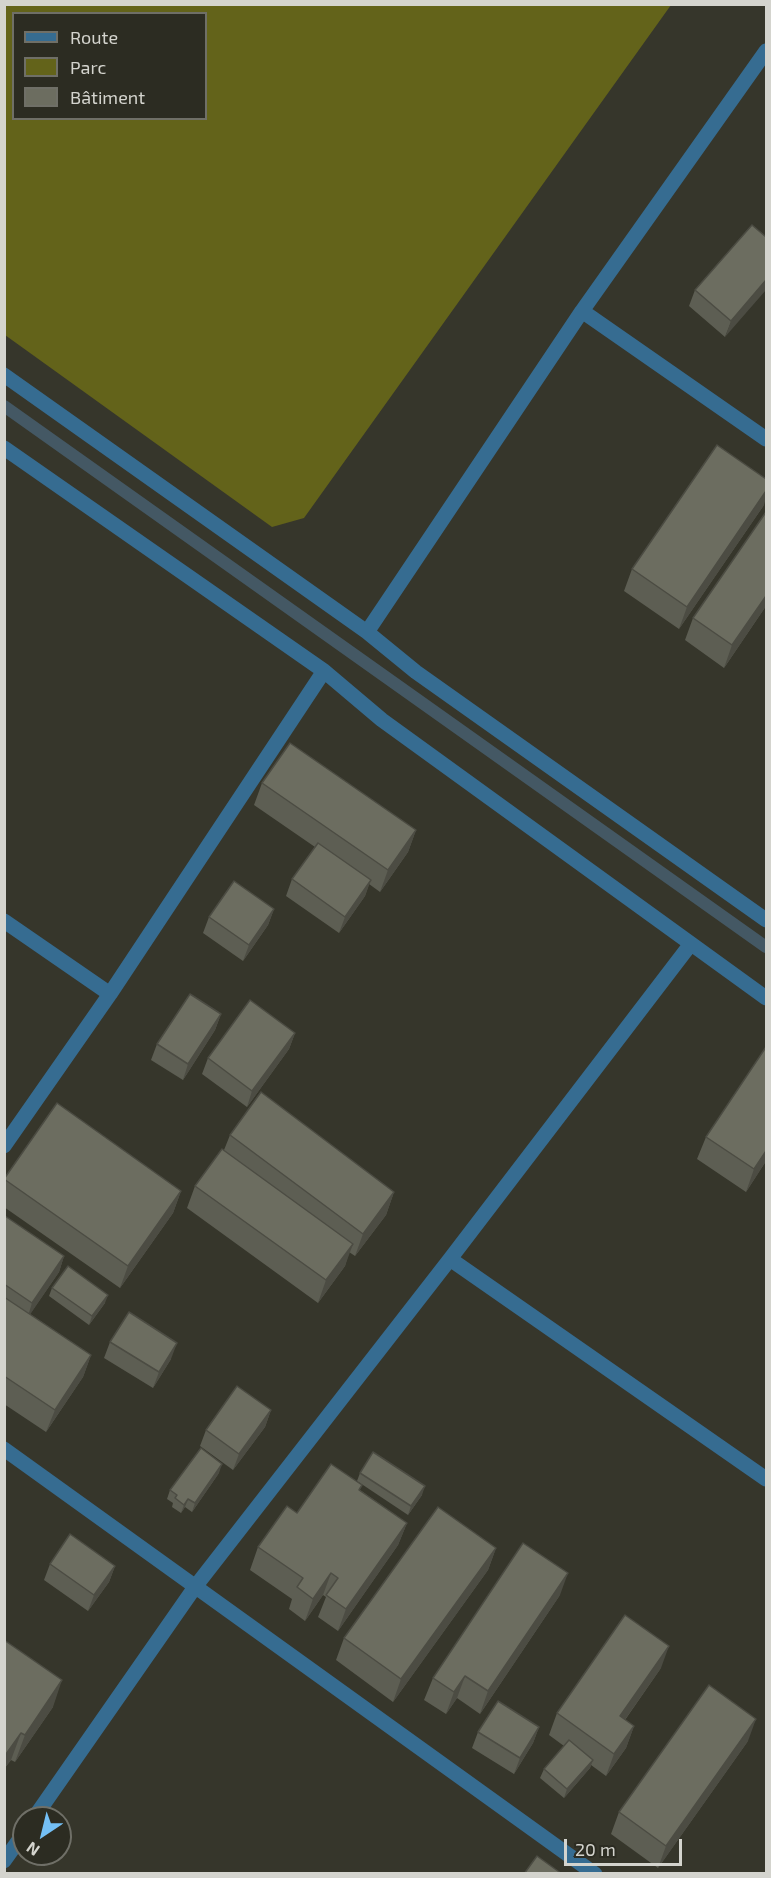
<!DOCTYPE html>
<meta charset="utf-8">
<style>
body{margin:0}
#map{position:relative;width:771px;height:1878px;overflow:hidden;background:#36362b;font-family:"Exo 2",sans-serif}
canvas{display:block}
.frame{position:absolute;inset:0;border:6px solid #d4d4ce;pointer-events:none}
.legend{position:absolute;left:12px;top:12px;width:195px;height:108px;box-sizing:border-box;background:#2c2c22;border:2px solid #6f6f67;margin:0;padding:8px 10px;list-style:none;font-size:18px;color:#d4d4ce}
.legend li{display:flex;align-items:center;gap:12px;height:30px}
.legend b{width:30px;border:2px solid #6f6f67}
.north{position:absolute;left:12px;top:1806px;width:60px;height:60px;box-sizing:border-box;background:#2c2c22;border:2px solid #6f6f67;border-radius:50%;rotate:215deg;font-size:16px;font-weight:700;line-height:24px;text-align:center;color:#d4d4ce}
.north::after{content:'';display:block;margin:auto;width:21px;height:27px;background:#74c0f6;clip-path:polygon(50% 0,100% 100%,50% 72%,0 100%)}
.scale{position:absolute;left:564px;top:1839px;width:118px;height:27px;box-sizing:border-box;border:3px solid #d4d4ce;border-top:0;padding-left:8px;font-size:18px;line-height:21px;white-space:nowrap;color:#d4d4ce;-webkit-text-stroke:4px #2c2c22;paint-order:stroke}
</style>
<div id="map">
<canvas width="771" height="1878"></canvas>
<div class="frame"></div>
<ul class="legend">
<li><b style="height:8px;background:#366c91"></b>Route</li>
<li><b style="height:16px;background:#63631a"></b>Parc</li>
<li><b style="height:16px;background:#6c6d60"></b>Bâtiment</li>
</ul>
<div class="north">N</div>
<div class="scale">20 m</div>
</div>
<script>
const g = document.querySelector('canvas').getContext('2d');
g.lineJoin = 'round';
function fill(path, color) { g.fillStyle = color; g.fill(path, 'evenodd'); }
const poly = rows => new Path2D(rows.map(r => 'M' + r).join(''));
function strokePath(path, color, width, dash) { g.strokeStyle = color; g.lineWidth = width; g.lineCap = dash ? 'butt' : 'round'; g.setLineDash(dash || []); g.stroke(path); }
fill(poly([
 [5,4,671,4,671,5,304,518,272,527,5,335],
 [14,14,206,14,206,118,14,118]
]), '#63631a');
strokePath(poly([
 [4,406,766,947]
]), '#445864', 12);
strokePath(poly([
 [582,311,766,439],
 [4,375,367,632,416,672,766,920],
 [4,448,324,671,382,720,766,998],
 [367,632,582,311,766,51],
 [4,921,110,994],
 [4,1146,110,994,324,671],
 [450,1259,766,1479],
 [4,1449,595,1874],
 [34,1818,195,1587,450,1259,690,945],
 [4,1861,24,1833]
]), '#366c91', 15);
fill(poly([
 [766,237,725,337,689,306,695,290],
 [764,505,679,629,624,591,632,569],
 [766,512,766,606,724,668,685,640,693,618],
 [262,783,416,830,408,852,380,892,369,884,365,896,339,933,286,896,292,879,315,847,254,805],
 [274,909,268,925,243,961,203,933,209,917],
 [221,1014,215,1030,183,1080,151,1060,157,1044],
 [295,1033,289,1049,247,1107,202,1074,208,1058],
 [230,1135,394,1192,386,1215,355,1256,349,1252,345,1266,318,1303,187,1208,195,1186,224,1150],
 [706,1137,766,1161,746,1192,697,1159],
 [4,1178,181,1191,173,1213,120,1288,4,1207],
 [4,1217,64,1256,59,1272,30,1314,91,1355,83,1377,46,1432,4,1404],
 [52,1288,105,1303,89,1325,49,1296],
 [110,1342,171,1359,153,1388,104,1358],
 [271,1410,265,1427,233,1470,200,1446,206,1430],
 [219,1473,192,1512,185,1507,181,1513,172,1507,173,1503,167,1499,170,1490],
 [360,1473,422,1495,408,1515,357,1481],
 [360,1490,407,1523,398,1545,338,1631,318,1617,326,1597,323,1595,305,1621,289,1609,292,1599,250,1570,258,1547,297,1513],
 [496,1548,488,1570,393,1702,336,1660,344,1638],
 [50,1564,115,1566,109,1582,88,1611,44,1580],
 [560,1595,480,1714,457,1698,446,1714,424,1700,433,1678],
 [4,1640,53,1707,15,1762,11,1760,4,1769],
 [661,1668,625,1720,634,1726,626,1748,606,1776,591,1765,590,1768,564,1798,540,1778,544,1769,564,1746,549,1735,557,1713],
 [539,1727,533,1743,514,1774,472,1748,478,1732],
 [748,1741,658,1868,611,1834,619,1812]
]), '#5d5e53');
fill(poly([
 [766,280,766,290,725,337,731,321],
 [766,491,766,498,764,505,679,629,687,607],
 [766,596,766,606,724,668,732,645],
 [416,830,408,852,380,892,388,870],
 [371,880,365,896,339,933,345,917],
 [274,909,268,925,243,961,249,945],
 [221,1014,215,1030,183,1080,188,1064],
 [295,1033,289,1049,247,1107,252,1091],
 [766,1151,766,1161,746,1192,754,1169],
 [181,1191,173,1213,120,1288,128,1266],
 [394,1192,386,1215,355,1256,363,1234],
 [353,1244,345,1266,318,1303,326,1280],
 [64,1256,59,1272,27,1319,32,1303],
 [108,1295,105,1303,89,1325,92,1316],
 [177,1343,171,1359,153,1388,159,1372],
 [91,1355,83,1377,46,1432,55,1410],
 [271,1410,265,1427,233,1470,239,1454],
 [222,1464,219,1473,192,1512,195,1503],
 [425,1486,422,1495,408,1515,411,1506],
 [188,1499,185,1507,181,1513,184,1505],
 [407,1523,398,1545,338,1631,346,1609],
 [496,1548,488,1570,393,1702,401,1679],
 [115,1566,109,1582,88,1611,94,1595],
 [331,1573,323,1595,305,1621,313,1599],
 [568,1573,560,1595,480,1714,488,1691],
 [669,1646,661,1668,612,1738,620,1716],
 [465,1676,457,1698,446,1714,454,1692],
 [62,1680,53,1707,15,1762,25,1735],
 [756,1719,748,1741,658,1868,666,1846],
 [634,1726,626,1748,606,1776,614,1754],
 [539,1727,533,1743,514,1774,520,1758],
 [21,1733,11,1760,4,1769,4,1757],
 [593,1760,590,1768,564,1798,567,1789]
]), '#4c4c43');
const building = poly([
 [752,225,766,237,766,280,731,321,695,290,752,225],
 [717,445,766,479,766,491,687,607,632,569,717,445],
 [766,512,766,596,732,645,693,618,766,512],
 [290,743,416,830,388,870,262,783,290,743],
 [318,843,371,880,345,917,292,879,318,843],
 [234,881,274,909,249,945,209,917,234,881],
 [190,994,221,1014,188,1064,157,1044,190,994],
 [250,1000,295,1033,252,1091,208,1058,250,1000],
 [766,1047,766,1151,754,1169,706,1137,766,1047],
 [261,1092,394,1192,363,1234,230,1135,261,1092],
 [57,1103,181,1191,128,1266,4,1179,57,1103],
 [222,1149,353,1244,326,1280,195,1186,222,1149],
 [5,1216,64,1256,32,1303,4,1284,4,1217,5,1216],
 [68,1266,108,1295,92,1316,52,1288,68,1266],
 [4,1297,91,1355,55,1410,4,1376,4,1297],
 [129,1312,177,1343,159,1372,110,1342,129,1312],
 [237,1386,271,1410,239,1454,206,1430,237,1386],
 [201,1448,222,1464,195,1503,188,1499,184,1505,175,1498,177,1495,170,1490,201,1448],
 [373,1452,425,1486,411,1506,360,1473,373,1452],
 [331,1464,362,1485,359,1490,407,1523,346,1609,326,1595,338,1578,331,1573,313,1599,297,1587,303,1578,258,1547,287,1506,297,1513,331,1464],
 [438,1507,496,1548,401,1679,344,1638,438,1507],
 [70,1534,115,1566,94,1595,50,1564,70,1534],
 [523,1543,568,1573,488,1691,465,1676,454,1692,433,1678,523,1543],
 [625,1615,669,1646,620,1716,634,1726,614,1754,557,1713,625,1615],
 [4,1640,62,1680,25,1735,21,1733,4,1757,4,1640],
 [709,1685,756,1719,666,1846,619,1812,709,1685],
 [498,1701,539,1727,520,1758,478,1732,498,1701],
 [569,1740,593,1760,567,1789,544,1769,569,1740],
 [537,1856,562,1874,524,1874,537,1856]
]);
fill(building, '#6c6d60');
strokePath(building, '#4c4c43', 1.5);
</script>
